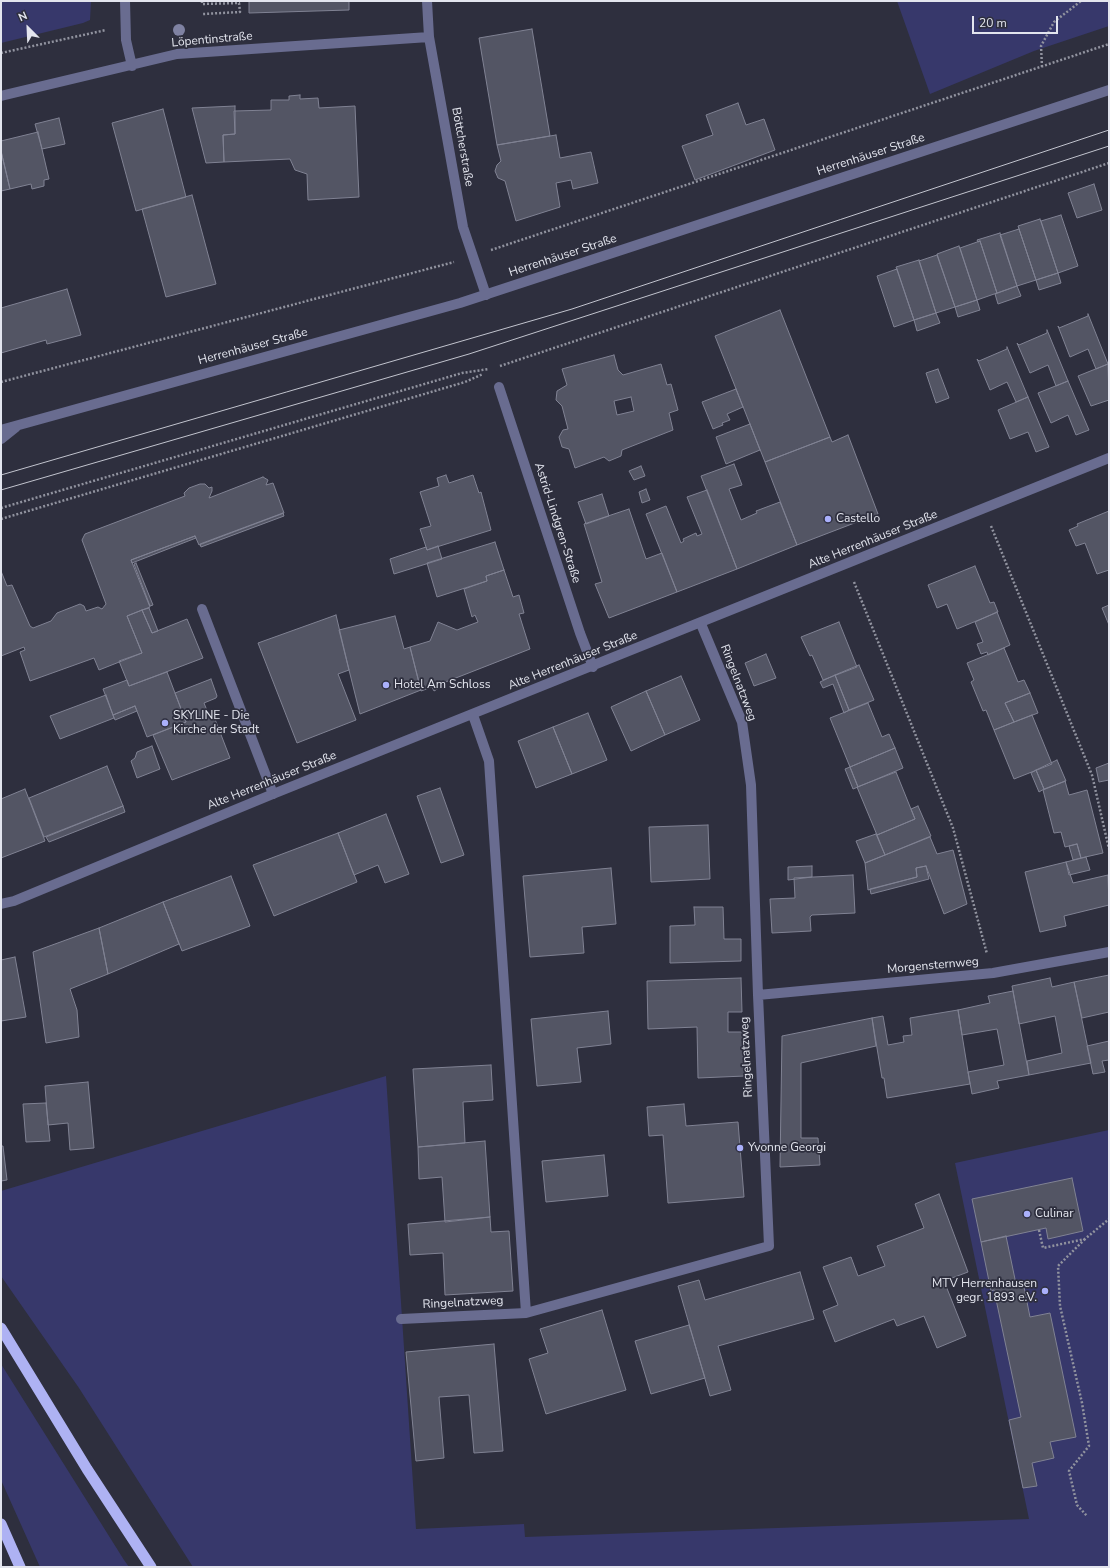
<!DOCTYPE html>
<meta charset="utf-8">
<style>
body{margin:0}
#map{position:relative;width:1110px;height:1568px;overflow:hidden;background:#2e2f3e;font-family:"Nunito Sans",sans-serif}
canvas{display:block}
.frame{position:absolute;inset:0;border:2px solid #e3e5ee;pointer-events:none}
.north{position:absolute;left:8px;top:8px;width:40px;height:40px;-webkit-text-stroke:3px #2e2f3e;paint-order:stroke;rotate:336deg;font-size:11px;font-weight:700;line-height:16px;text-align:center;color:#e3e5ee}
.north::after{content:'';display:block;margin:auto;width:14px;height:18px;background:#e3e5ee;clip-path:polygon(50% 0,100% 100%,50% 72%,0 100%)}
.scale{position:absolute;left:972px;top:16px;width:86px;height:18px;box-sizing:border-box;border:2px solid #e3e5ee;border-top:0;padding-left:5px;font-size:12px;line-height:14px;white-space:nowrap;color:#e3e5ee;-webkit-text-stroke:3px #2e2f3e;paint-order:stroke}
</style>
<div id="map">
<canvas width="1110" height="1568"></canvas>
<div class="frame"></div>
<div class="north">N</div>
<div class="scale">20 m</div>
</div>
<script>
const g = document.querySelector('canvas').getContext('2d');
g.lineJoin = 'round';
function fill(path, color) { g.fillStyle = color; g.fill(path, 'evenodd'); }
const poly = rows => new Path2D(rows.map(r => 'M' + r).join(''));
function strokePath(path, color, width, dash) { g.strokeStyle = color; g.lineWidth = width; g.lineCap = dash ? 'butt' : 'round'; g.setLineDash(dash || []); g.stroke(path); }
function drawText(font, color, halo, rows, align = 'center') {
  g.font = font + ' "Nunito Sans",sans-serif'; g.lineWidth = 3.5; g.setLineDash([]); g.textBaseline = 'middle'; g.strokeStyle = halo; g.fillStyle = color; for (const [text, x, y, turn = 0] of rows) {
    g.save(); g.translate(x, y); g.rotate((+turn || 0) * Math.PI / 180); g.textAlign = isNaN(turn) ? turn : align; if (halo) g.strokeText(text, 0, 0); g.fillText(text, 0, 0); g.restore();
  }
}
fill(poly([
 [1,1,91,1,90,20,83,23,1,43],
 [897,1,1109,1,1109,26,1034,51,930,94],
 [386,1076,416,1529,524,1524,525,1537,1029,1519,955,1163,1109,1130,1109,1567,193,1567,79,1388,1,1276,1,1191],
 [1,1364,124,1560,129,1567,40,1567,1,1480]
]), '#37386b');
const building = poly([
 [249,1,349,1,349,10,249,13,249,1],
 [532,29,550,136,497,145,479,38,532,29],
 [300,95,300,99,318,98,319,108,355,106,359,197,308,200,307,174,295,170,290,159,224,162,223,135,235,134,234,111,271,110,271,100,289,100,289,96,300,95],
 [738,103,746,125,764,119,775,150,695,180,682,146,713,135,706,115,738,103],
 [235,106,235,134,223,135,224,162,206,163,192,108,235,106],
 [163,109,186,197,136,211,112,123,163,109],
 [59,118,65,144,42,149,35,124,59,118],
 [38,132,49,179,44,180,44,186,32,189,31,184,10,189,1,151,1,141,38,132],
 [556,135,560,158,591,152,598,183,573,189,571,180,556,183,560,207,516,221,505,181,498,178,495,171,497,165,501,161,497,145,556,135],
 [1,151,10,189,1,191,1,151],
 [1094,184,1102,210,1077,218,1068,193,1094,184],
 [192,195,216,284,166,297,142,209,192,195],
 [1061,215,1078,266,1058,273,1041,221,1061,215],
 [1040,219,1058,273,1036,280,1018,226,1040,219],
 [1019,229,1036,280,1017,286,1000,235,1019,229],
 [1000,233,1017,286,997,293,980,241,978,242,977,240,1000,233],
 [980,241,997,293,977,300,960,248,980,241],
 [959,246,977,300,955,307,937,254,959,246],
 [937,255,955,307,936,313,919,261,937,255],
 [919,260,936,313,914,320,896,267,919,260],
 [897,269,914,320,894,327,877,276,897,269],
 [1058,273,1061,283,1039,290,1036,280,1058,273],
 [1017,286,1021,296,998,304,995,294,1017,286],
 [67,289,81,335,47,344,46,340,1,353,1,308,67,289],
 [977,300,980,310,958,317,955,307,977,300],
 [780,310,830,437,765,462,715,336,780,310],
 [936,313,940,323,917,331,914,320,936,313],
 [1088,314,1108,364,1096,369,1088,349,1070,357,1058,326,1059,328,1088,316,1088,314],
 [1047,330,1068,381,1056,386,1048,365,1030,373,1017,343,1019,345,1047,333,1047,330],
 [1007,347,1028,397,1016,402,1007,382,990,390,977,359,979,361,1007,349,1007,347],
 [614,355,618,370,623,375,661,364,667,385,671,384,678,410,669,413,673,430,622,450,621,456,609,461,604,457,575,468,569,449,562,447,559,437,563,430,568,429,562,406,556,400,557,391,567,385,562,369,614,355],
 [631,397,634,411,617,415,614,401,631,397],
 [1108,364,1109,400,1091,406,1078,376,1108,364],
 [938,369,949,398,936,403,926,373,938,369],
 [1068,381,1089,430,1076,435,1068,415,1051,423,1038,393,1068,381],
 [736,389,743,407,727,414,730,420,722,423,723,425,713,429,702,402,736,389],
 [1028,397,1049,447,1036,452,1028,432,1010,439,998,410,1028,397],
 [750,424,760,450,726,464,716,437,750,424],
 [848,435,878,514,797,545,765,462,830,437,832,442,848,435],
 [734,464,742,485,729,489,741,520,757,513,756,511,780,502,797,545,737,569,701,476,734,464],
 [641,466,645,476,634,480,629,471,641,466],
 [446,475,449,483,473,475,479,493,481,492,491,530,427,550,420,529,431,526,420,492,439,486,437,478,446,475],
 [263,477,268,480,266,485,273,483,284,513,199,545,195,536,131,560,150,607,127,616,142,653,99,670,94,658,30,681,20,652,25,650,24,647,1,656,1,571,7,586,12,585,30,626,33,628,51,621,57,613,80,604,84,606,86,611,98,607,102,609,106,604,82,540,85,534,185,496,184,493,189,488,200,484,205,484,209,488,212,487,212,491,209,498,263,477],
 [646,489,650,500,642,503,639,492,646,489],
 [707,490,737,569,677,592,646,514,666,506,681,543,684,541,683,539,696,533,697,536,702,534,687,497,707,490],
 [602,494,609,516,586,524,578,502,602,494],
 [629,509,646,559,662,553,677,592,609,618,595,584,602,582,584,524,629,509],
 [1109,511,1109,570,1097,574,1085,543,1076,546,1069,530,1078,526,1077,524,1109,511],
 [283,513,284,516,201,547,200,544,283,513],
 [195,536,196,538,132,563,131,560,195,536],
 [495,542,504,570,486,576,487,581,437,597,427,563,495,542],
 [438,546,442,559,394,574,390,559,426,547,427,550,438,546],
 [136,563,153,605,150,606,134,564,136,563],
 [975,566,990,603,994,602,998,612,957,629,947,604,937,608,928,585,975,566],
 [504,570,513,597,519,595,524,613,519,614,530,649,443,683,444,685,434,691,432,687,421,691,410,647,430,641,438,622,457,630,478,622,475,615,472,617,464,589,487,581,486,576,504,570],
 [1109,605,1109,625,1102,608,1109,605],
 [149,608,158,631,152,633,142,610,149,608],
 [142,610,152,633,187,619,203,658,129,686,119,661,142,653,127,616,142,610],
 [997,612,1010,645,988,655,987,652,981,654,977,644,983,642,975,622,997,612],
 [336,615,349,670,338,674,356,720,297,743,258,643,336,615],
 [395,616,404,649,410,647,421,690,360,714,339,630,395,616],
 [839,622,857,667,823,680,812,655,810,656,801,637,839,622],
 [1004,648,1018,682,1024,680,1030,693,1005,703,1014,722,994,730,986,710,983,711,971,682,974,680,967,663,1004,648],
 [766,654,776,678,754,686,745,663,766,654],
 [859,665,874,700,849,710,835,675,859,665],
 [167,672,186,722,147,737,135,706,113,715,103,689,127,680,129,686,167,672],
 [835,675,849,710,844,713,833,684,823,688,820,682,835,675],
 [681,676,700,720,665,735,646,691,681,676],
 [211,679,217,696,216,698,204,703,208,713,213,714,230,758,172,780,153,735,186,722,175,693,211,679],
 [646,691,665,735,631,751,611,707,646,691],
 [1030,693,1038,713,1014,722,1005,703,1030,693],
 [106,695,114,718,60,739,50,716,106,695],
 [868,703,882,737,889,734,895,748,850,767,830,718,868,703],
 [135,706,137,711,115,720,113,715,135,706],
 [588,713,607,760,572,774,553,727,588,713],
 [1032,715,1052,764,1014,779,994,730,1032,715],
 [553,727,572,774,536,788,518,741,553,727],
 [152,746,160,769,137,778,131,761,135,758,137,752,152,746],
 [895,748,903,768,858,787,850,767,895,748],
 [1057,760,1066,781,1044,789,1036,770,1057,760],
 [1109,763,1109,780,1099,782,1096,768,1109,763],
 [107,766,123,806,44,837,29,798,107,766],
 [850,767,858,787,853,789,845,769,850,767],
 [1036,770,1044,789,1039,792,1031,773,1036,770],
 [896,772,915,819,877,835,857,787,896,772],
 [1065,781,1069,795,1087,790,1103,853,1081,858,1077,844,1065,847,1061,832,1054,833,1043,790,1065,781],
 [440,788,464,855,441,863,417,796,440,788],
 [25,789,45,841,1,858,1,799,25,789],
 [123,806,125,812,49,842,46,837,123,806],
 [918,806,931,836,885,855,877,835,915,819,911,809,918,806],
 [386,814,409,874,385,883,378,865,354,875,338,833,386,814],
 [708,825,710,879,651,882,649,827,708,825],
 [338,833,357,882,274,916,253,865,338,833],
 [876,834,885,855,865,863,856,841,876,834],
 [930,837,937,854,953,850,967,904,944,914,926,866,916,868,917,877,868,890,865,863,930,837],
 [1077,844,1081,858,1073,860,1069,846,1077,844],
 [1086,857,1090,870,1069,875,1066,862,1086,857],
 [1066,862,1073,883,1108,875,1109,905,1064,916,1066,926,1040,932,1025,872,1066,862],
 [812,866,812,877,788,880,788,867,812,866],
 [926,866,929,879,871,894,870,889,917,877,916,868,926,866],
 [611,868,616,924,582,927,584,953,530,957,523,876,611,868],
 [853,875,855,913,812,915,810,917,811,931,772,933,770,899,795,898,794,878,853,875],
 [231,876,250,926,182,951,163,902,231,876],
 [163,902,179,944,108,974,99,928,163,902],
 [694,907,723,907,724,939,741,939,741,961,670,963,670,926,695,925,694,907],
 [99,928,108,974,70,989,77,1010,79,1037,46,1043,33,952,99,928],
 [15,957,26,1017,1,1021,1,960,15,957],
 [1109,975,1109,1012,1082,1018,1074,982,1109,975],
 [741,978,742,1012,728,1012,728,1032,744,1032,745,1076,698,1078,697,1027,648,1029,647,981,741,978],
 [1050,978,1052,987,1074,982,1091,1063,1029,1075,1027,1061,1062,1053,1055,1016,1019,1024,1012,986,1050,978],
 [1013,991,1029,1075,997,1081,999,1088,972,1094,968,1072,1004,1065,997,1029,962,1035,958,1010,990,1003,988,996,1013,991],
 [958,1010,970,1084,887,1098,884,1078,882,1078,872,1018,883,1016,888,1045,904,1042,903,1036,912,1035,910,1018,958,1010],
 [608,1011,611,1044,577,1048,581,1082,537,1086,531,1019,608,1011],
 [872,1018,876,1046,801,1063,801,1138,818,1138,820,1165,780,1167,782,1036,872,1018],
 [1109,1041,1109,1060,1102,1061,1105,1072,1093,1074,1087,1046,1109,1041],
 [491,1065,493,1100,463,1102,465,1143,418,1147,413,1069,491,1065],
 [88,1082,94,1148,70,1150,68,1123,48,1125,45,1086,88,1082],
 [46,1103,50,1141,26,1142,23,1104,46,1103],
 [684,1104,686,1126,738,1122,744,1197,668,1203,663,1135,649,1136,647,1107,684,1104],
 [485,1141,490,1217,445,1222,442,1177,419,1179,418,1147,485,1141],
 [1,1146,3,1146,7,1180,1,1181,1,1146],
 [604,1155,608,1196,546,1202,542,1161,604,1155],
 [1072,1178,1083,1231,1048,1239,1046,1228,981,1242,972,1199,1072,1178],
 [939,1194,968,1272,944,1281,966,1336,937,1348,924,1316,897,1326,894,1319,835,1342,823,1311,838,1305,823,1267,851,1257,858,1276,885,1266,877,1246,924,1228,915,1204,939,1194],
 [490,1217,491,1232,509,1231,513,1291,445,1295,443,1253,410,1255,408,1224,490,1217],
 [1006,1236,1016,1284,1023,1282,1030,1317,1050,1313,1076,1437,1050,1442,1054,1458,1032,1463,1037,1486,1023,1488,1009,1420,1021,1417,994,1290,991,1291,981,1242,1006,1236],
 [800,1272,814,1319,718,1346,731,1390,710,1396,678,1286,699,1280,705,1300,800,1272],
 [602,1310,626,1390,546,1414,529,1359,548,1353,540,1329,602,1310],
 [689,1325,705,1378,651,1394,635,1341,689,1325],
 [494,1344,503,1451,474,1453,469,1395,439,1397,444,1458,416,1461,406,1352,494,1344]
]);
fill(building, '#535564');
strokePath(building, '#808293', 1);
strokePath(poly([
 [202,1,202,4,239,3,240,12,203,14],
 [1,53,106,30],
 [1042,67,1041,46,1054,22,1081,1],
 [491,250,1109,44],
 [500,366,1109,163],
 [1,382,454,262],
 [1,508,462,373,489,369],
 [1,519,465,382,483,374],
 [991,526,1092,775,1109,849],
 [854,582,953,828,987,954],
 [1039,1230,1043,1248,1085,1239,1109,1219],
 [1085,1239,1058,1266,1060,1306,1082,1403,1089,1446,1069,1471,1077,1505,1087,1516]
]), '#91939f', 2.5, [2, 2]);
strokePath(poly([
 [202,609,273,794]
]), '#696c90', 10);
strokePath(poly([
 [125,1,126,40,132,66],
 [427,1,429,37,463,227,486,295],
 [1,96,177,54,429,37],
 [499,387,580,633,593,667],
 [473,715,489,761,526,1313,769,1246,758,995,751,785,742,722,701,624],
 [1,904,14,901,273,794,1109,458],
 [758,995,993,973,1109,952],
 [401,1319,526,1313]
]), '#696c90', 10);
strokePath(poly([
 [1,430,460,303,1109,90],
 [1,439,16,427]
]), '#696c90', 10);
strokePath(poly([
 [1,1328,87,1469,151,1567],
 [1,1524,20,1567]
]), '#aeb2f3', 11);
strokePath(poly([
 [1,475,572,309,1109,130],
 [1,490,469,354,1109,146]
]), '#c2c4ce', 1);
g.fillStyle = '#7f82a2';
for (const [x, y] of [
 [179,30]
]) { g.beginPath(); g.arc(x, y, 6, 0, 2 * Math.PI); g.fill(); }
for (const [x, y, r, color] of [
 [828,519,4,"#aab0fb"],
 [386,685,4,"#aab0fb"],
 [165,723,4,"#aab0fb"],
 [740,1148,4,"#aab0fb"],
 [1027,1214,4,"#aab0fb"],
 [1045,1291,4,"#aab0fb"]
]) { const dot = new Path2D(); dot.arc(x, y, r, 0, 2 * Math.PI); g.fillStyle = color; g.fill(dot); strokePath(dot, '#2e2f3e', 1.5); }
drawText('12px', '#e3e5ee', '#2e2f3e', [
 ["Löpentinstraße",212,40,-5],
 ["Böttcherstraße",462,147,80],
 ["Herrenhäuser Straße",871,155,-18],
 ["Herrenhäuser Straße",563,256,-18],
 ["Herrenhäuser Straße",253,347,-15],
 ["Astrid-Lindgren-Straße",557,523,72],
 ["Alte Herrenhäuser Straße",873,540,-22],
 ["Alte Herrenhäuser Straße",573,661,-22],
 ["Ringelnatzweg",738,683,69],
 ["Alte Herrenhäuser Straße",272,781,-22],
 ["Morgensternweg",933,966,-5],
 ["Ringelnatzweg",747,1057,-93],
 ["Ringelnatzweg",463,1303,-3]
]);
drawText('12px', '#e3e5ee', '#2e2f3e', [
 ["Castello",836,519],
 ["Hotel Am Schloss",394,685],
 ["SKYLINE - Die",173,716],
 ["Kirche der Stadt",173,730],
 ["Yvonne Georgi",748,1148],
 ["Culinar",1035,1214],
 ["MTV Herrenhausen",1037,1284,"right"],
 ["gegr. 1893 e.V.",1037,1298,"right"]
], 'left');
</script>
